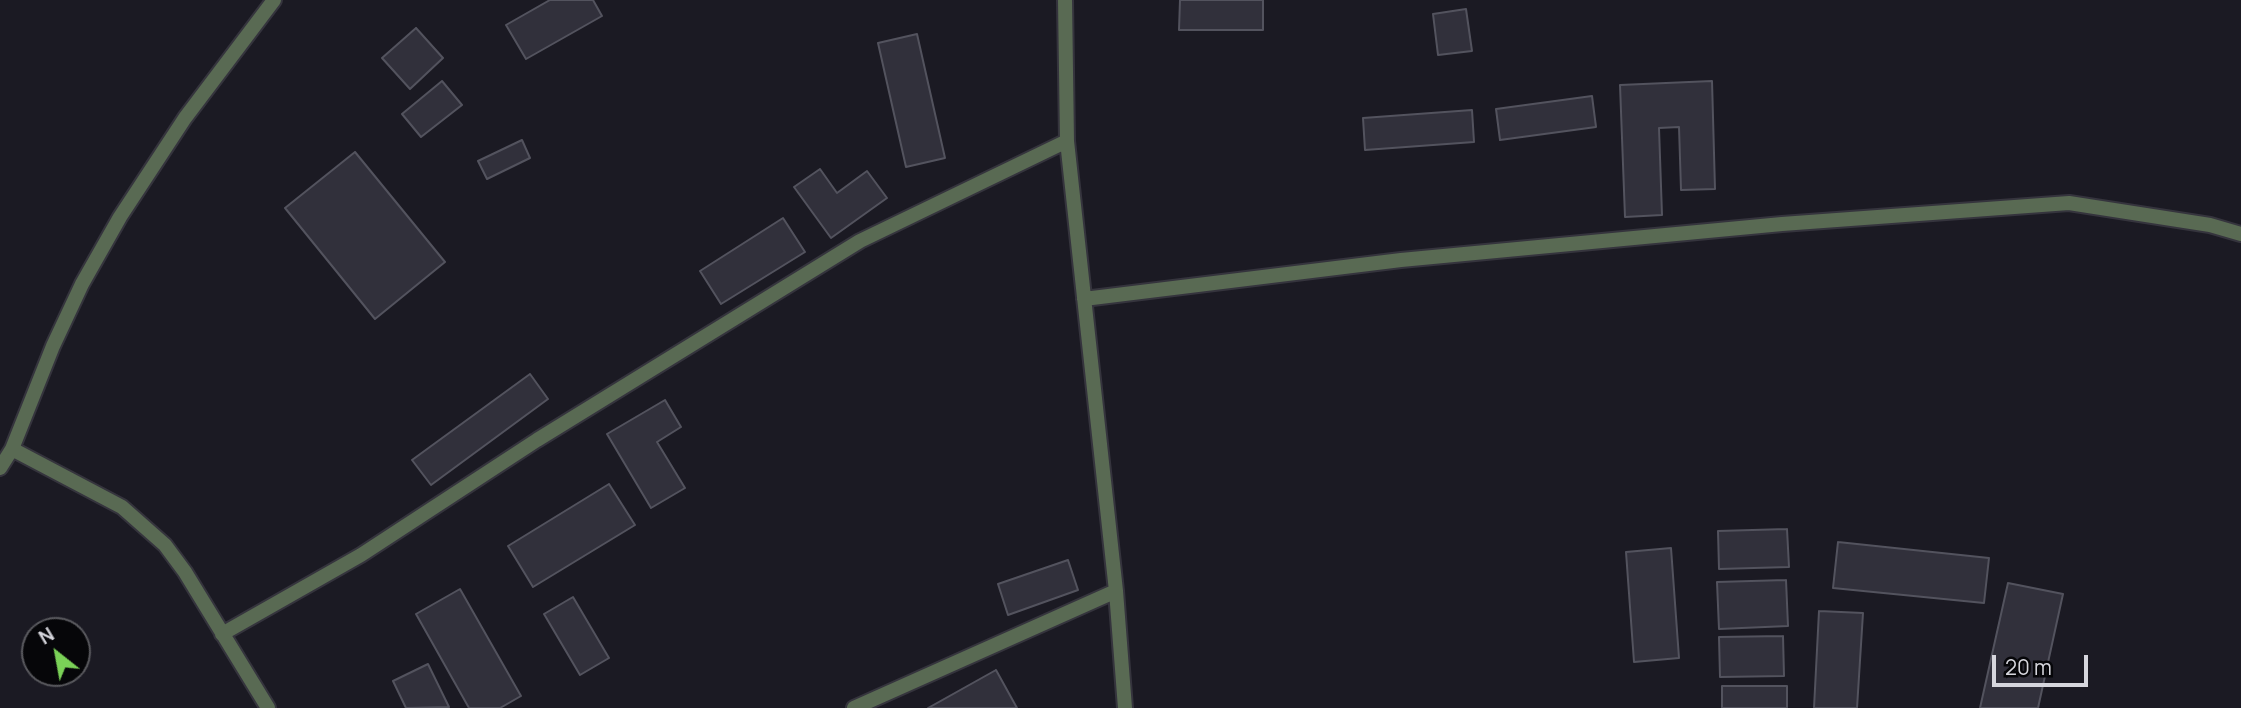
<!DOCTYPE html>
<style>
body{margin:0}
#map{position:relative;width:2241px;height:708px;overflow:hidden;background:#1b1a23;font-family:Manrope,sans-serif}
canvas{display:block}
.north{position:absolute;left:21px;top:617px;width:70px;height:70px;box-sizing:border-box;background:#060609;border:2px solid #59595e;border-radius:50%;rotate:329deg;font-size:19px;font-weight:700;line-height:28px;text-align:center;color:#d6d6dd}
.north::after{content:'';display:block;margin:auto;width:24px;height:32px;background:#7ad157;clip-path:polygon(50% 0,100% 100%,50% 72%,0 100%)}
.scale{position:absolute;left:1992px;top:655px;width:96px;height:32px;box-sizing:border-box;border:4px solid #d6d6dd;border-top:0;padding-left:9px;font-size:21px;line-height:24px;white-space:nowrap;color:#d6d6dd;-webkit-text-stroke:5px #060609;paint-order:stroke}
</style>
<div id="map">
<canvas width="2241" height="708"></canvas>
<div class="north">N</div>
<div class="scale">20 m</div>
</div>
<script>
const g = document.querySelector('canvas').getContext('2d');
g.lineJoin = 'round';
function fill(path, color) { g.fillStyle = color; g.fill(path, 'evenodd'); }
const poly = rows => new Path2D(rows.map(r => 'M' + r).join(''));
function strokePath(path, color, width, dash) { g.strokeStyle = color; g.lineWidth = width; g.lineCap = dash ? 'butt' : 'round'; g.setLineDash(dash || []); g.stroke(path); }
const building = poly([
 [550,0,593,0,602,16,526,59,506,25,550,0],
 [1180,0,1263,0,1263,30,1179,30,1180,0],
 [1466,9,1472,51,1438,55,1433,14,1466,9],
 [416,28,443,58,410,89,382,58,416,28],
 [917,34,945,158,906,167,878,43,917,34],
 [442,81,462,105,421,137,402,114,442,81],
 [1712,81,1715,189,1681,190,1679,127,1659,128,1662,215,1625,217,1620,85,1712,81],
 [1592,96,1596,127,1500,140,1496,109,1592,96],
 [1472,110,1474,142,1365,150,1363,118,1472,110],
 [522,140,530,158,487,179,478,161,522,140],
 [355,152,445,262,375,319,285,208,355,152],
 [820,169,837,193,867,171,887,198,831,238,794,187,820,169],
 [783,218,805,252,721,304,700,271,783,218],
 [530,374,548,399,431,485,412,460,530,374],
 [665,400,681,427,657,442,685,488,651,508,607,434,665,400],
 [609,484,635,525,533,587,508,546,609,484],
 [1787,529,1789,567,1719,569,1718,531,1787,529],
 [1838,542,1989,558,1984,603,1833,588,1838,542],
 [1671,548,1679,658,1634,662,1626,552,1671,548],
 [1068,560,1078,590,1008,615,998,584,1068,560],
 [1786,580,1788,626,1719,629,1717,582,1786,580],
 [2008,583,2063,594,2038,708,1980,708,2008,583],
 [460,589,521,696,500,708,469,708,416,614,460,589],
 [573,597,609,658,580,675,544,614,573,597],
 [1819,611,1863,613,1857,708,1814,708,1819,611],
 [1783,636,1784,676,1720,677,1719,637,1783,636],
 [428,664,449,707,406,708,393,681,428,664],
 [996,670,1017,708,928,708,996,670],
 [1722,686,1787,686,1787,708,1722,708,1722,686]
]);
fill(building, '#31303b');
strokePath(building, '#53535e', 2);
const street = poly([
 [1065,0,1067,141,1116,591,1125,708],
 [1084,299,1401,260,1782,224,2069,203,2210,225,2241,234],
 [12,449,122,507,165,545,185,572,268,708],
 [0,468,12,449,53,346,82,284,120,217,185,118,274,0],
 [222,634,361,555,537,440,860,241,1067,141],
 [854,708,1116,591]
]);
strokePath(street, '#35343d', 18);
strokePath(street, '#596a53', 14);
</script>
